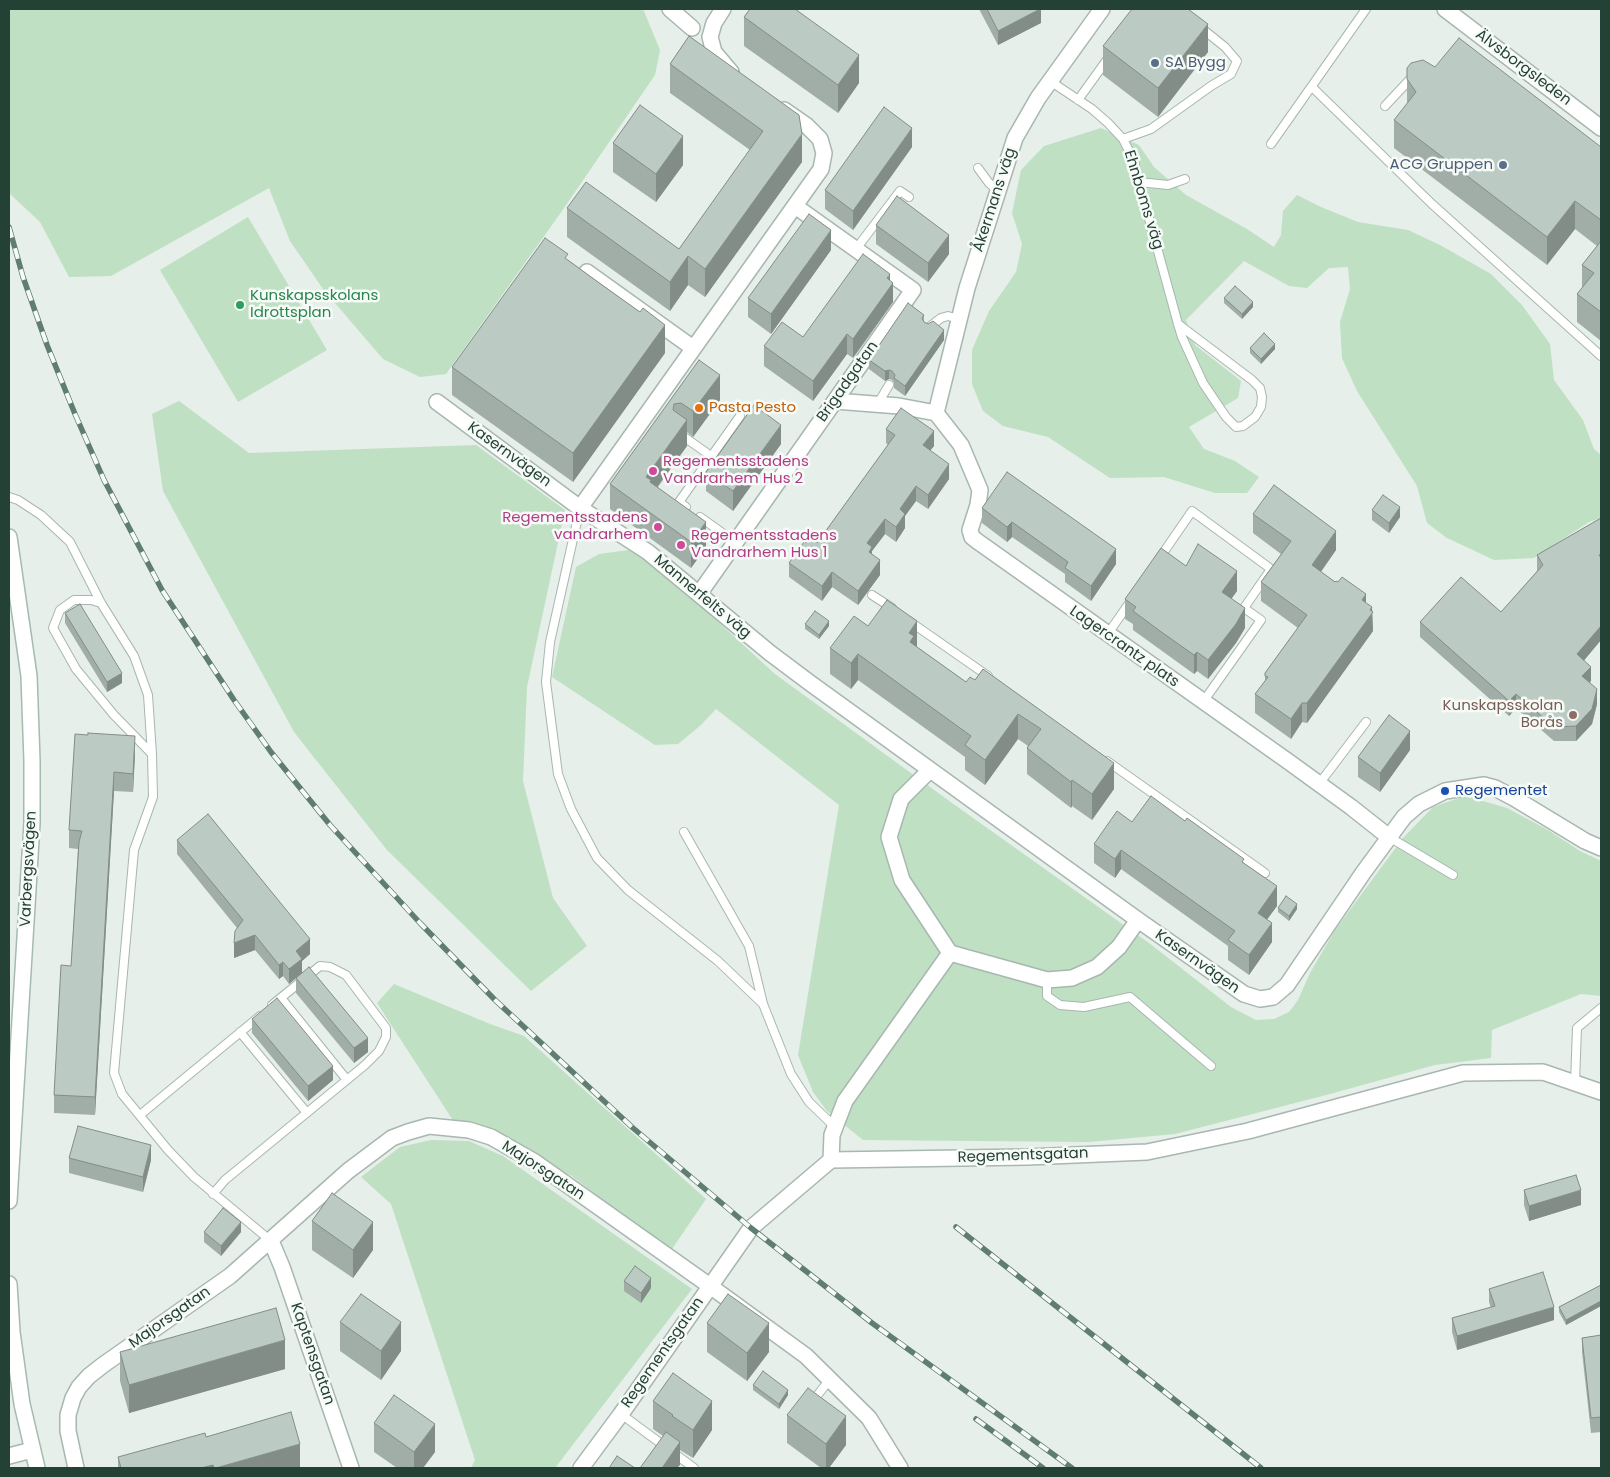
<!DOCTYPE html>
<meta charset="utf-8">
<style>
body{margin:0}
#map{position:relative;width:1610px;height:1477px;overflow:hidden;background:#e6efe9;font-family:Poppins,sans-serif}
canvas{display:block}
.frame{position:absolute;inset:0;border:10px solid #244135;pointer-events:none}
</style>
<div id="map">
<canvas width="1610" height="1477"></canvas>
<div class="frame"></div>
</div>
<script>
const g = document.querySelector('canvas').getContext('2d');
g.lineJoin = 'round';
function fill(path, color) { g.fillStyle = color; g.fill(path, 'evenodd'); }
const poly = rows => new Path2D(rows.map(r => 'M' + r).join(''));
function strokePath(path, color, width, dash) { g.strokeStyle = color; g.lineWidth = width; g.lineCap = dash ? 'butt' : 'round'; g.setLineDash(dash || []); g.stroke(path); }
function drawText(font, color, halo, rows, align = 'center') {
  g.font = font + ' Poppins,sans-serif'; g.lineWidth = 5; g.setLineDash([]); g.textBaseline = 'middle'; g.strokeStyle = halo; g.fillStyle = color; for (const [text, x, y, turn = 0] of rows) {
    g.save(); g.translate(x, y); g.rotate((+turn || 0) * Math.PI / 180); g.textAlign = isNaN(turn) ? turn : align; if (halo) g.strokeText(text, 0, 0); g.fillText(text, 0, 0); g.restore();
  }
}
fill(poly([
 [9,9,643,9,660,50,655,75,562,211,446,374,420,377,383,359,323,289,290,241,269,188,111,276,69,277,40,222,9,193],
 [1101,128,1139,145,1154,167,1186,195,1247,229,1274,247,1281,235,1283,211,1297,195,1321,207,1358,222,1408,230,1440,245,1491,274,1522,305,1550,344,1554,380,1583,420,1594,449,1601,455,1601,518,1589,522,1534,558,1494,560,1447,538,1427,523,1417,486,1357,391,1342,358,1340,322,1350,289,1348,267,1329,268,1307,288,1289,286,1244,261,1186,320,1195,345,1241,381,1238,398,1189,427,1204,449,1235,461,1259,477,1247,493,1215,493,1164,477,1110,478,1048,437,1003,426,983,411,972,384,972,350,989,311,1016,272,1022,244,1012,213,1021,170,1044,146],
 [248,217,327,350,238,402,160,270],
 [179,401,249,453,476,445,565,510,527,687,523,781,553,898,587,946,531,991,387,850,294,732,163,491,152,414],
 [629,550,668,576,775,674,952,803,1149,943,1231,1007,1256,1020,1274,1019,1289,1012,1298,1000,1310,973,1335,930,1403,838,1433,807,1465,796,1507,808,1548,830,1580,851,1601,861,1601,996,1581,994,1492,1030,1491,1058,1435,1065,1330,1094,1175,1134,1089,1142,863,1140,827,1111,813,1092,798,1055,839,805,716,709,701,725,678,744,655,745,552,677,576,567,599,554],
 [394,984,490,1024,524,1036,706,1199,670,1252,572,1176,456,1125,377,1003],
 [431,1140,469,1141,503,1156,692,1289,555,1468,471,1468,475,1460,391,1204,361,1177,400,1147]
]), '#bfe0c3');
const service = poly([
 [1050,81,1092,109,1108,123,1123,139,1134,161,1139,182,1178,324,1182,337,1203,383,1226,417,1236,427,1243,426,1255,417,1261,407,1262,397,1260,388,1252,380,1178,324],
 [1312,87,1432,204,1601,356],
 [1078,100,1109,57],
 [1385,106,1414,75],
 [1123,139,1151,129,1211,86,1231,74,1237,61,1225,47,1200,27],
 [1271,144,1366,9],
 [978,168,989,183,997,190],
 [1139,182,1168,185,1185,179],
 [856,249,900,191,909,197],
 [928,328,941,318,948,316,959,319],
 [877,405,889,385],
 [680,434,711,456],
 [9,497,18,500,41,515,70,542,101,603,134,656,148,695,152,754],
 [686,507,679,502,740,416],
 [580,508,550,642,546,682,558,774,571,809,597,858,628,890,718,961,763,1004,791,1074,809,1102,835,1127],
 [700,517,735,542],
 [1159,559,1192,511,1271,569,1244,608,1261,620,1203,702],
 [872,595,892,608],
 [101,603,91,600,74,600,60,610,53,628,76,669,114,715,152,754,153,797,134,850,114,1073,122,1094,168,1150,194,1177,271,1241],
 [909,621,988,676],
 [1107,635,1130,602],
 [1107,761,1265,873],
 [1319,784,1366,722],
 [684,832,749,946,763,1004],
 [1389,837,1453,875],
 [1047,980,1047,996,1060,1005,1084,1007,1130,997,1211,1066],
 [281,998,347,1080],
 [240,1032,307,1113],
 [1575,1083,1577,1028,1601,1008],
 [140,1115,260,1016],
 [213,1194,225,1180,365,1065,379,1051,386,1037,386,1028,346,975,330,967,320,966,272,1005],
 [813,1401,830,1379],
 [621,1414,694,1468]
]);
const minor = poly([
 [670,9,692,28],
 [723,9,714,23,710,37,714,52,731,72],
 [1445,9,1601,128],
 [587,272,693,348],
 [835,401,899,406,936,413],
 [437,402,580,508,648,552,770,653,810,683,1138,920,1244,994,1260,999,1273,997,1287,985,1363,873,1404,817,1419,804,1445,791,1484,785,1495,788,1514,798,1585,841,1601,848],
 [936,413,961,445,980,490,978,505,970,530,972,537,977,541,1289,762,1351,807,1389,837],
 [936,413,967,288,1015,138,1038,98,1102,9],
 [580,508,821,169,824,153,820,139,807,126,784,110],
 [699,594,913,290,795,206],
 [930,770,901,799,889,837,902,880,950,953,1047,980,1072,978,1097,967,1119,947,1138,920],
 [831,1160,832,1135,845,1101,950,953],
 [271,1241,282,1267,351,1468],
 [76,1468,68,1431,68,1415,73,1398,79,1387,89,1376,103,1365,230,1276,348,1171,392,1138,408,1132,429,1126,469,1130,491,1137,535,1162,710,1286,806,1356,869,1418,900,1468]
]);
const tertiary = poly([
 [9,1456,32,1450],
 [581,1468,621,1414,751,1228,831,1160,1027,1157,1147,1152,1248,1131,1463,1073,1543,1072,1601,1092]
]);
const secondary = poly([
 [9,537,29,676,32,761,32,823,9,1201],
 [9,1284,12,1332,22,1404,37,1468]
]);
strokePath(service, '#a8b7af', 10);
strokePath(minor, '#a8b7af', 18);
strokePath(tertiary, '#a8b7af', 18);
strokePath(secondary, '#a4bbb0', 18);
strokePath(service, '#fff', 8);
strokePath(minor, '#fff', 15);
strokePath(tertiary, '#fff', 15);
strokePath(secondary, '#fff', 15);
const rail = poly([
 [9,227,23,277,47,345,75,414,104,480,162,590,234,700,271,752,330,825,420,923,495,1000,633,1128,751,1228,872,1323,1072,1468],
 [956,1227,1261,1468],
 [976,1419,1043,1468]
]);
strokePath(rail, '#5f7d70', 5.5);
strokePath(rail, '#f7fbf8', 4, [11]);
fill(poly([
 [979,9,1041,9,1041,23,998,45],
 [744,17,859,83,838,113,744,46],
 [689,36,802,162,705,297,688,285,670,311,567,237,567,208,679,249,750,150,670,93,670,64],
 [1103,46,1208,52,1158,117,1103,75],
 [1435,67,1601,147,1601,341,1577,322,1577,294,1582,288,1582,265,1597,246,1575,229,1547,265,1394,148,1394,120,1407,104,1407,68],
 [613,143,683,165,656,202,613,172],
 [912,147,853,230,825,209,825,190],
 [876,225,949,254,928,282,876,244],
 [831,250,771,334,748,317,748,298],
 [568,260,640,312,665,353,573,482,452,395,452,367],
 [890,281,893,302,853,358,847,354,813,401,764,366,764,346,803,337],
 [1224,298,1253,307,1242,319,1224,303],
 [924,315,924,322,944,340,905,396,894,388,894,383,892,380,889,379,885,381,869,369,869,360],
 [1250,348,1275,349,1261,364,1250,353],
 [699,360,720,400,693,437,687,432,687,446,658,487,706,547,691,568,610,509,610,484],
 [886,429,934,446,930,450,949,479,928,509,916,501,905,516,905,528,896,542,885,534,872,551,872,555,880,575,858,605,832,587,822,601,789,577,789,563,806,543,817,543,888,445,886,443],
 [781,444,733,511,706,491,706,472],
 [982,508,1116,564,1091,601,1065,582,1065,574,1012,537,1007,542,982,523],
 [1372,510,1400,517,1389,533,1372,520],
 [1253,514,1336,550,1321,572,1366,603,1372,612,1373,631,1307,723,1302,722,1291,739,1255,713,1255,694,1265,681,1265,673,1298,628,1261,601,1261,582,1281,554,1253,533],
 [1601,518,1601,640,1584,660,1591,681,1590,682,1597,704,1592,724,1576,741,1554,741,1516,708,1509,716,1420,637,1420,622,1501,612,1537,571,1537,555],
 [1186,566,1237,591,1231,599,1245,628,1236,643,1208,679,1197,671,1194,674,1133,630,1133,624,1125,619,1125,599],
 [65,613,122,683,107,692,65,623],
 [805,624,829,626,819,639,805,629],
 [868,626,917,647,966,682,975,680,983,669,1114,789,1092,820,1072,806,1071,808,1027,774,1027,748,1028,746,1018,739,985,785,965,770,965,757,858,680,851,689,830,674,830,648],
 [75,734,135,754,133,792,114,791,95,1115,54,1113,54,1095,71,966,78,849,69,848,69,830],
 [1410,750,1380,792,1358,777,1358,757],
 [1132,822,1244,863,1277,906,1267,919,1272,942,1249,975,1228,960,1228,946,1121,869,1115,878,1094,863,1094,844],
 [177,840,310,954,302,961,302,973,368,1052,354,1063,296,993,296,978,289,984,283,976,279,979,255,950,234,958,237,928,177,854],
 [1278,908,1297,909,1289,921,1278,912],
 [252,1019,333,1080,308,1101,252,1033],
 [69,1158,151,1160,143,1192,69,1173],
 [1524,1190,1581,1205,1529,1221,1524,1205],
 [312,1221,373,1250,353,1278,312,1250],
 [204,1232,241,1232,221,1256,204,1242],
 [624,1281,651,1288,641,1303,624,1291],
 [1601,1285,1601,1306,1566,1325,1559,1312,1559,1307],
 [1489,1289,1554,1320,1457,1350,1452,1332,1452,1318,1491,1308,1489,1302],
 [340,1322,401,1351,381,1380,340,1351],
 [707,1323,769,1352,747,1381,707,1352],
 [1601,1335,1601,1432,1591,1433,1582,1352,1582,1338],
 [120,1352,285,1369,129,1413,120,1381],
 [753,1385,788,1395,779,1409,753,1390],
 [653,1401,712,1430,693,1458,680,1450,680,1465,663,1436,653,1429],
 [787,1415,846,1445,829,1468,821,1468,787,1443],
 [374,1423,435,1452,423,1468,397,1468,374,1452],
 [118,1457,300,1468,118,1468]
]), '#a1aea7');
fill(poly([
 [1041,9,1041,23,998,45,998,31],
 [1208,24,1208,52,1158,117,1158,88],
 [859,55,859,83,838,113,838,85],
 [912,128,912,147,853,230,853,211],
 [802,134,802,162,705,297,705,269],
 [683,136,683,165,656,202,656,174],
 [1575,201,1575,229,1547,265,1547,237],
 [831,230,831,250,771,334,771,314],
 [949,235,949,254,928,282,928,263],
 [688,256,688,285,670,311,670,282],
 [890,274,890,286,893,283,893,302,853,358,853,339],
 [1253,302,1253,307,1242,319,1242,314],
 [665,325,665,353,573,482,573,453],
 [944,330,944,340,905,396,905,386],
 [847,334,847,354,813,401,813,381],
 [1275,344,1275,349,1261,364,1261,359],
 [889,370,889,379,885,381,885,371],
 [720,375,720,400,693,437,693,411],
 [687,420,687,446,651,495,646,477],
 [781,425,781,444,733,511,733,491],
 [934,431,934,446,923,460,923,445],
 [949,464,949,479,928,509,928,495],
 [916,486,916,501,905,516,905,528,896,542,896,527,900,509],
 [1400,507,1400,517,1389,533,1389,523],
 [885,519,885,534,872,551,872,562,869,567,867,543],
 [706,522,706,547,691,568,691,542],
 [1012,522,1012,537,1007,542,1007,527],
 [1336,531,1336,550,1312,584,1312,565],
 [1116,549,1116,564,1091,601,1091,586],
 [880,560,880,575,858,605,858,591],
 [1237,571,1237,591,1222,612,1222,592],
 [832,572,832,587,822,601,822,586],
 [1366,594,1366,614,1362,600],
 [1372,607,1373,631,1307,723,1307,703],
 [1245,608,1245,628,1236,643,1208,679,1208,660],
 [829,621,829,626,819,639,819,635],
 [917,621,917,647,910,657,909,633],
 [1601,626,1601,640,1577,669,1577,654],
 [1197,652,1197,671,1194,674,1194,655],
 [858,654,858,680,851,689,851,663],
 [1591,667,1591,681,1582,690,1582,676],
 [122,673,122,683,107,692,107,682],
 [1597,689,1597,704,1592,724,1576,741,1576,726],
 [1516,694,1516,708,1509,716,1509,701],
 [1302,703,1302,722,1291,739,1291,719],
 [1018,714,1018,739,985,785,985,760],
 [1410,731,1410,750,1380,792,1380,773],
 [135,736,135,754,133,792,133,774],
 [1114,763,1114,789,1092,820,1092,794],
 [114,772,114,791,95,1115,95,1097],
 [1072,780,1072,806,1071,808,1071,782],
 [1121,850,1121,869,1115,878,1115,859],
 [1277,886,1277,906,1258,932,1258,913],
 [1297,904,1297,909,1289,921,1289,916],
 [1272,923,1272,942,1249,975,1249,955],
 [255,935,255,950,234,958,234,943],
 [310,939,310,954,302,961,302,973,289,984,289,969,296,951],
 [283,962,283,976,279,979,279,965],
 [368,1038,368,1052,354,1063,354,1048],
 [333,1066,333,1080,308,1101,308,1086],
 [151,1145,151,1160,143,1192,143,1177],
 [1581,1190,1581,1205,1529,1221,1529,1206],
 [241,1222,241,1232,221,1256,221,1246],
 [373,1222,373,1250,353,1278,353,1250],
 [651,1278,651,1288,641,1303,641,1293],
 [1601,1301,1601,1306,1566,1325,1566,1320],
 [1554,1307,1554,1320,1457,1350,1457,1336],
 [401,1322,401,1351,381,1380,381,1351],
 [769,1323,769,1352,747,1381,747,1353],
 [285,1340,285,1369,129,1413,129,1385],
 [788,1390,788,1395,779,1409,779,1404],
 [712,1401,712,1430,693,1458,693,1430],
 [846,1416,846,1445,829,1468,826,1468,826,1444],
 [435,1424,435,1452,423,1468,414,1468,414,1452],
 [680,1442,680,1465,677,1468,662,1468],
 [300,1444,300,1468,216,1468],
 [213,1465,213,1468,201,1468]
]), '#838d88');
const building = poly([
 [750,9,795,9,859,55,838,85,744,17,750,9],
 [987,9,1040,9,998,31,987,9],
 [1132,9,1188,9,1208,24,1158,88,1103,46,1132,9],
 [689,36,799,115,802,134,705,269,688,256,670,282,567,208,586,182,679,249,763,131,670,64,689,36],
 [1459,38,1601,147,1601,220,1575,201,1547,237,1394,120,1416,92,1407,79,1407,68,1411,63,1423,60,1435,67,1459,38],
 [640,105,683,136,656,174,613,143,640,105],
 [884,107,912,128,853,211,825,190,884,107],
 [897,196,949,235,928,263,876,225,897,196],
 [809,214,831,230,771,314,748,298,809,214],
 [545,238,568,254,565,258,602,285,640,312,643,308,665,325,573,453,452,367,545,238],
 [1601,241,1601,312,1577,294,1594,273,1582,265,1601,241],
 [863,254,890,274,887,278,893,283,853,339,847,334,813,381,764,346,782,322,803,337,863,254],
 [1235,286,1253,302,1242,314,1224,298,1235,286],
 [908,303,924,315,922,318,924,322,928,324,933,321,944,330,905,386,894,378,895,375,892,371,889,370,885,371,869,360,908,303],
 [1264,333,1275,344,1261,359,1250,348,1264,333],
 [699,360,720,375,693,411,681,403,674,404,673,410,687,420,646,477,651,480,650,482,706,522,691,542,610,484,699,360],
 [754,405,781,425,733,491,706,472,754,405],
 [901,408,934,431,923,445,949,464,928,495,916,486,900,509,905,514,896,527,885,519,867,543,872,547,869,552,880,560,858,591,832,572,822,586,789,563,804,542,806,543,810,538,817,543,895,435,886,429,901,408],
 [1007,472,1116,549,1091,586,1065,568,1068,562,1012,522,1007,527,982,508,1007,472],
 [1274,485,1336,531,1312,565,1335,582,1336,581,1338,582,1342,577,1366,594,1362,600,1372,607,1370,610,1373,612,1307,703,1302,703,1291,719,1255,694,1268,677,1265,676,1265,673,1307,615,1261,582,1291,541,1253,514,1274,485],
 [1383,495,1400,507,1389,523,1372,510,1383,495],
 [1601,518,1601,554,1599,555,1601,558,1601,626,1577,654,1591,667,1582,676,1597,689,1592,709,1576,726,1554,727,1516,694,1509,701,1420,622,1461,577,1501,612,1543,565,1537,555,1601,518],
 [1198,544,1237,571,1222,592,1245,608,1236,624,1208,660,1197,652,1194,655,1160,631,1133,611,1136,607,1125,599,1161,548,1186,566,1198,544],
 [887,600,917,621,909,633,914,636,910,642,966,682,970,677,975,680,983,669,1114,763,1092,794,1072,780,1071,782,1027,748,1041,729,1018,714,985,760,965,745,971,736,858,654,851,663,830,648,854,616,868,626,887,600],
 [80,604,122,673,107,682,65,613,80,604],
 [815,611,829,621,819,635,805,624,815,611],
 [1389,715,1410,731,1380,773,1358,757,1389,715],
 [88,733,135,736,133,774,114,772,95,1097,54,1095,61,965,71,966,79,842,82,831,69,830,75,734,88,735,88,733],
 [1151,796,1185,821,1187,818,1244,859,1242,862,1277,886,1258,913,1272,923,1249,955,1228,940,1235,931,1121,850,1115,859,1094,844,1117,811,1132,822,1151,796],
 [208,814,310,939,296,951,302,959,289,969,283,962,279,965,255,935,234,943,235,931,243,920,177,840,208,814],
 [1286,896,1297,904,1289,916,1278,908,1286,896],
 [309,967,368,1038,354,1048,296,978,309,967],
 [277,998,333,1066,308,1086,252,1019,277,998],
 [78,1126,151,1145,143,1177,69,1158,78,1126],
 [1576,1175,1581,1190,1529,1206,1524,1190,1576,1175],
 [332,1193,373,1222,353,1250,312,1221,332,1193],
 [223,1208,241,1222,221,1246,204,1232,223,1208],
 [635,1266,651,1278,641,1293,624,1281,635,1266],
 [1543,1272,1554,1307,1457,1336,1452,1318,1495,1306,1489,1289,1543,1272],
 [1601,1285,1601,1301,1566,1320,1559,1307,1601,1285],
 [361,1294,401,1322,381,1351,340,1322,361,1294],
 [728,1294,769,1323,747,1353,707,1323,728,1294],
 [276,1308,285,1340,129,1385,120,1352,276,1308],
 [1601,1335,1601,1417,1591,1418,1582,1338,1601,1335],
 [763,1371,788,1390,779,1404,753,1385,763,1371],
 [673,1373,712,1401,693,1430,672,1416,673,1415,653,1401,673,1373],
 [808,1388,846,1416,826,1444,787,1415,808,1388],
 [394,1395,435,1424,414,1452,374,1423,394,1395],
 [291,1412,300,1444,216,1468,214,1468,213,1465,201,1468,121,1468,118,1457,205,1433,206,1437,291,1412],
 [666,1432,680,1442,662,1468,640,1468,666,1432],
 [617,1456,635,1468,609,1468,617,1456]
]);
fill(building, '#bbcac2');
strokePath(building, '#838d88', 1);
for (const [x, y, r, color] of [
 [1155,63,5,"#5c6f8a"],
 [1503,165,5,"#5c6f8a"],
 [240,305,5,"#2e9e5b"],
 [699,408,5,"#e8710a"],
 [653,471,5,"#d1479c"],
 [658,527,5,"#d1479c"],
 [681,545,5,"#d1479c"],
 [1573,715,5,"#8d6e63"],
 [1445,791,5,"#1a4fb4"]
]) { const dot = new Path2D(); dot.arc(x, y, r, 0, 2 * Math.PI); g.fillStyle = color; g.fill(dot); strokePath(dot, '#f7fbf8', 2); }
drawText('15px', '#4e5e75', '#f7fbf8', [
 ["SA Bygg",1165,63],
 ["ACG Gruppen",1493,165,"right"]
], 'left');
drawText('15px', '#244135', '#f7fbf8', [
 ["Älvsborgsleden",1523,68,37],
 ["Åkermans väg",995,200,-72],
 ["Ehnboms väg",1143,200,73],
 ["Brigadgatan",848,382,-55],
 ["Kasernvägen",509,455,36],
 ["Mannerfelts väg",702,597,40],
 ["Lagercrantz plats",1124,647,35],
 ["Varbergsvägen",29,869,-87],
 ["Kasernvägen",1197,962,35],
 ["Regementsgatan",1023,1156,-2],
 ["Majorsgatan",543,1171,33],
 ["Majorsgatan",170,1318,-35],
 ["Regementsgatan",663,1353,-55],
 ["Kaptensgatan",312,1354,71]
]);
drawText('15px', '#27864d', '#f7fbf8', [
 ["Kunskapsskolans",250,296],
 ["Idrottsplan",250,313]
], 'left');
drawText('15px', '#c56008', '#f7fbf8', [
 ["Pasta Pesto",709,408]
], 'left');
drawText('15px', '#b23c85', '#f7fbf8', [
 ["Regementsstadens",663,462],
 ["Vandrarhem Hus 2",663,479],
 ["Regementsstadens",648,518,"right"],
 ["vandrarhem",648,535,"right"],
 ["Regementsstadens",691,536],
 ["Vandrarhem Hus 1",691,553]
], 'left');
drawText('15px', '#785e54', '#f7fbf8', [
 ["Kunskapsskolan",1563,706],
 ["Borås",1563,723]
], 'right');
drawText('15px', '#164399', '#f7fbf8', [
 ["Regementet",1455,791]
], 'left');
</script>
